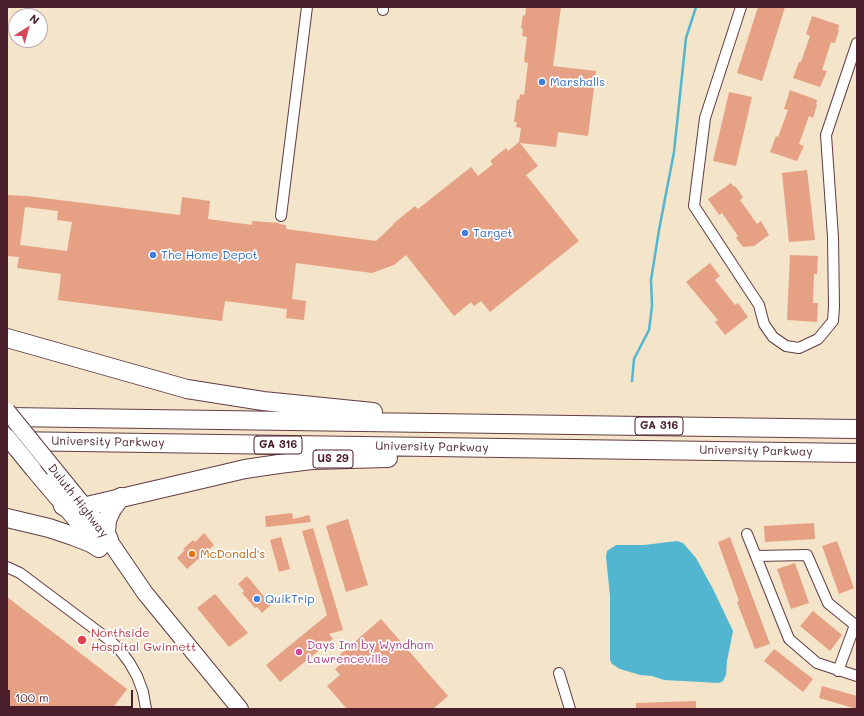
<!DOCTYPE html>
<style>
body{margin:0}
#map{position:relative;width:864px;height:716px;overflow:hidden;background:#f3e4ca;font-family:Mali,sans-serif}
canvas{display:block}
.frame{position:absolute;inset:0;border:8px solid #4a1f2b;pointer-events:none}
.north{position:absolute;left:8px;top:8px;width:40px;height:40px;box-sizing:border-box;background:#fff;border:1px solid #b7a5aa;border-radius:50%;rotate:37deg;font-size:11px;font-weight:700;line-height:16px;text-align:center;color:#4a1f2b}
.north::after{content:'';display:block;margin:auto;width:14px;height:18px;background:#d1495b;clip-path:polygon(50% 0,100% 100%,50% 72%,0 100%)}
.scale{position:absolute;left:8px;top:690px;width:125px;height:18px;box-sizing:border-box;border:2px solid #4a1f2b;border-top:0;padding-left:5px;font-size:12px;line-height:14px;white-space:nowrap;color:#4a1f2b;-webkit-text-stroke:3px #fff;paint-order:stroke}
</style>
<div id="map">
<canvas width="864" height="716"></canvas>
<div class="frame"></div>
<div class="north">N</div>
<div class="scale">100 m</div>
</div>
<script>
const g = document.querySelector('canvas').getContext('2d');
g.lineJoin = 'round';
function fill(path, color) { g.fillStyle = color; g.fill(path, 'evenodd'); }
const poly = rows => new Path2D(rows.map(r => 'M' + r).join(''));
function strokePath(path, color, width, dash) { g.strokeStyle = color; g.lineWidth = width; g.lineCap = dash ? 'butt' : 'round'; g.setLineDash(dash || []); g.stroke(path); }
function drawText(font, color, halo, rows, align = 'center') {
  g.font = font + ' Mali,sans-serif'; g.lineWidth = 3.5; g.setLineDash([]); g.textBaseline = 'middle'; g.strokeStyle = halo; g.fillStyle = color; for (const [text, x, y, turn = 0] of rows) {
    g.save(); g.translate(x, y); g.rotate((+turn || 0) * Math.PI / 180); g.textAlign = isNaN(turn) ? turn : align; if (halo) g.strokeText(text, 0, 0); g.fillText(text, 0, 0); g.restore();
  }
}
fill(poly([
 [677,541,683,543,696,558,713,589,733,631,727,661,726,675,723,681,719,683,664,680,652,676,640,675,620,669,612,664,610,660,610,596,606,557,607,551,616,545,644,545]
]), '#52b6d0');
strokePath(poly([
 [632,381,634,359,649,330,652,306,651,280,659,230,674,152,686,38,696,7]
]), '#52b6d0', 2.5);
fill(poly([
 [526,7,561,7,553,66,596,71,588,136,558,132,556,147,520,143,538,166,526,175,579,241,490,312,481,301,474,306,471,302,454,316,406,255,394,265,372,273,296,263,292,299,306,301,304,320,286,318,287,309,225,301,222,321,58,300,61,274,17,268,19,257,7,256,7,195,27,196,180,215,182,197,210,201,208,219,252,225,252,221,279,223,279,224,286,225,286,229,376,241,393,225,393,224,415,206,418,209,471,167,478,176,493,164,490,161,506,148,508,151,519,142,521,128,516,127,517,122,514,122,517,99,519,100,520,94,524,95,528,63,524,62,527,37,522,36,523,29,521,28,523,15,525,16],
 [25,207,58,211,57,220,72,222,67,251,20,245],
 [758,7,785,7,762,81,737,73],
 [812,16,839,25,838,30,839,30,835,43,831,42,822,70,827,71,820,87,793,78,799,62,801,62,810,36,806,34],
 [790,90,817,100,816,104,817,105,813,118,809,116,799,144,804,146,797,161,770,152,776,136,778,137,788,110,784,109],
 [729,92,752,97,736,166,713,161],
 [807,170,815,240,789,242,782,173],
 [731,183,734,187,735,186,743,197,740,200,757,224,761,221,769,235,754,246,743,247,736,238,738,236,722,213,719,215,708,199],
 [790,255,818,256,817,274,814,274,813,303,818,303,817,322,787,320],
 [710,263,720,276,715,280,735,305,738,303,748,317,725,335,715,322,718,320,686,282],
 [292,513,293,519,309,515,311,522,266,527,265,516],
 [348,519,368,585,346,592,326,526],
 [814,523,815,539,765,542,764,526],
 [313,528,343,630,329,634,333,639,280,682,266,665,327,615,302,531],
 [204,533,214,545,187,569,177,558,185,550,183,549,193,540,195,542],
 [281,537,290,569,279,572,270,540],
 [730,537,770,644,755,649,737,602,739,601,718,542],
 [837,541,854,588,839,594,822,546],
 [795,563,809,603,791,609,777,569],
 [247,576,271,605,262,613,257,607,255,608,242,593,244,591,238,584],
 [215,594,248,633,229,647,197,608],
 [7,597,127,689,112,709,7,709],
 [813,611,842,635,830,651,800,626],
 [381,619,448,696,433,709,347,709,327,686,340,675,335,669,340,665,335,659],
 [774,649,813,679,803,692,764,661],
 [822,686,857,696,857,709,819,698],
 [696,701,696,709,636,709,636,703]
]), '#e6a084');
const minor = poly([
 [741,7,705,118,694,206,759,305,764,324,773,337,786,346,799,348,818,339,833,321,834,307,833,237,826,135,857,43],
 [383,10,383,7],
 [281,216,307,7],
 [747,534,789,639,817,663,857,676],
 [756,556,807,555,828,603,855,625,838,671],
 [7,567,20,573,108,639,119,649,129,662,137,676,143,692,146,709],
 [559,673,570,709]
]);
const primary = poly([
 [33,469,99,547],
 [54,469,93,517,145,593,240,709]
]);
const motorway = poly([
 [7,338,187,389,263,401,373,412],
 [7,417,857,429],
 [7,441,857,453],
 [63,506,70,509,74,509,211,477,245,469,279,464,312,460,388,458],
 [7,518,49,528,73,536,91,543,99,548],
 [109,540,106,533,107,520,112,509,121,497]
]);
strokePath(minor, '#633d43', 12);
strokePath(primary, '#633d43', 18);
strokePath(motorway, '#633d43', 20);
strokePath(minor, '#fff', 10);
strokePath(primary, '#fff', 16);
strokePath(motorway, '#fff', 18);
const primaryBridge = poly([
 [7,411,54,469],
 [7,437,33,469]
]);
strokePath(primaryBridge, '#633d43', 18, []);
strokePath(primaryBridge, '#fff', 16);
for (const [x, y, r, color] of [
 [542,82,4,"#3f7fe0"],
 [465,233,4,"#3f7fe0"],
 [153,255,4,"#3f7fe0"],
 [192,554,4,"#e8710a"],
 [257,599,4,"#3f7fe0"],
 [82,640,5,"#e0444e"],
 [299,652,4,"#d1479c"]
]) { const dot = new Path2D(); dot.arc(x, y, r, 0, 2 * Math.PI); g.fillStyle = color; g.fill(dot); strokePath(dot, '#fff', 1.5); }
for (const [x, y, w] of [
 [659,426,48],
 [278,445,48],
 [333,459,40]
]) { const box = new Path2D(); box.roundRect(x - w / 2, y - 9, w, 18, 3); g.fillStyle = '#fff'; g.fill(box); strokePath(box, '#4a1f2b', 1); }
drawText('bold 11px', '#4a1f2b', null, [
 ["GA 316",659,426],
 ["GA 316",278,445],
 ["US 29",333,459]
]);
drawText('12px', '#366cbe', '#fff', [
 ["Marshalls",550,82],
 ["Target",473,233],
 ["The Home Depot",161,255],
 ["QuikTrip",265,599]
], 'left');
drawText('12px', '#4a1f2b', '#fff', [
 ["University Parkway",108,442,1],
 ["University Parkway",432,447,1],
 ["University Parkway",756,451,1],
 ["Duluth Highway",78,501,52]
]);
drawText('12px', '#c56008', '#fff', [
 ["McDonald's",200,554]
], 'left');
drawText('12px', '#be3a42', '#fff', [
 ["Northside",91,633],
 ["Hospital Gwinnett",91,647]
], 'left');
drawText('12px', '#b23c85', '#fff', [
 ["Days Inn by Wyndham",307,645],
 ["Lawrenceville",307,659]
], 'left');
</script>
